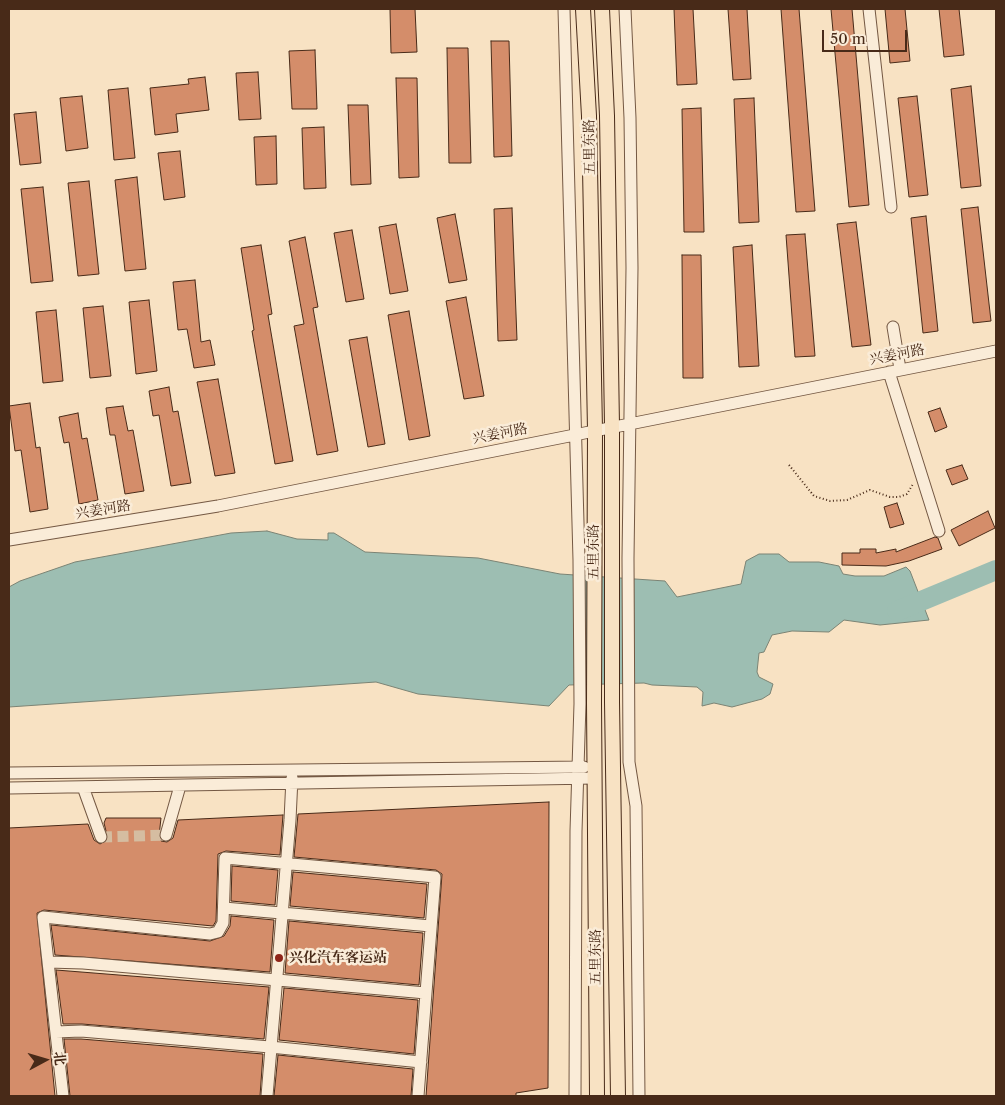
<!DOCTYPE html>
<meta charset="utf-8">
<style>
body{margin:0}
#map{position:relative;width:1005px;height:1105px;overflow:hidden;background:#f8e2c3;font-family:"Libre Caslon Text","Noto Serif SC",serif}
canvas{display:block}
.frame{position:absolute;inset:0;border:10px solid #482a18;pointer-events:none}
.north{position:absolute;left:20px;top:1035px;width:50px;height:50px;-webkit-text-stroke:4px #faecd8;paint-order:stroke;rotate:84deg;font-size:14px;font-weight:700;line-height:20px;text-align:center;color:#482a18}
.north::after{content:'';display:block;margin:auto;width:18px;height:22px;background:#482a18;clip-path:polygon(50% 0,100% 100%,50% 72%,0 100%)}
.scale{position:absolute;left:822px;top:30px;width:85px;height:22px;box-sizing:border-box;border:2px solid #482a18;border-top:0;padding-left:6px;font-size:15px;line-height:18px;white-space:nowrap;color:#482a18;-webkit-text-stroke:4px #faecd8;paint-order:stroke}
</style>
<div id="map">
<canvas width="1005" height="1105"></canvas>
<div class="frame"></div>
<div class="north">北</div>
<div class="scale">50 m</div>
</div>
<script>
const g = document.querySelector('canvas').getContext('2d');
g.lineJoin = 'round';
function fill(path, color) { g.fillStyle = color; g.fill(path, 'evenodd'); }
const poly = rows => new Path2D(rows.map(r => 'M' + r).join(''));
function strokePath(path, color, width, dash) { g.strokeStyle = color; g.lineWidth = width; g.lineCap = dash ? 'butt' : 'round'; g.setLineDash(dash || []); g.stroke(path); }
function drawText(font, color, halo, rows, align = 'center') {
  g.font = font + ' "Libre Caslon Text","Noto Serif SC",serif'; g.lineWidth = 5; g.setLineDash([]); g.textBaseline = 'middle'; g.strokeStyle = halo; g.fillStyle = color; for (const [text, x, y, turn = 0] of rows) {
    g.save(); g.translate(x, y); g.rotate((+turn || 0) * Math.PI / 180); g.textAlign = isNaN(turn) ? turn : align; if (halo) g.strokeText(text, 0, 0); g.fillText(text, 0, 0); g.restore();
  }
}
const water = poly([
 [267,531,297,539,328,540,328,533,334,533,365,552,478,558,560,574,665,581,677,597,741,584,746,561,759,554,779,554,789,562,819,562,839,566,843,574,855,576,884,576,906,567,910,571,929,620,880,625,844,620,829,632,792,631,772,635,764,652,759,653,757,672,759,677,773,684,770,694,762,699,732,707,714,703,702,706,703,692,697,687,652,685,644,683,569,685,549,706,418,694,376,682,9,707,9,587,20,581,75,562,231,533,267,531]
]);
fill(water, '#9dbeb2');
strokePath(water, '#7b8374', 1);
strokePath(poly([
 [897,611,996,570]
]), '#9dbeb2', 20);
const building = poly([
 [390,9,415,9,417,52,391,53,390,9],
 [674,9,693,9,697,84,677,85,674,9],
 [728,9,747,9,751,79,733,80,728,9],
 [781,9,799,9,815,211,796,212,781,9],
 [831,9,852,9,869,205,849,207,831,9],
 [885,9,905,9,910,61,890,63,885,9],
 [939,9,959,9,964,55,944,57,939,9],
 [491,41,509,41,512,156,494,157,491,41],
 [447,48,468,48,471,163,449,163,447,48],
 [315,50,317,109,292,109,289,51,315,50],
 [258,72,261,119,239,120,236,73,258,72],
 [205,77,209,110,176,114,178,132,155,135,150,88,189,84,188,79,205,77],
 [396,78,417,78,419,177,399,178,396,78],
 [971,86,981,186,961,188,951,89,971,86],
 [128,88,135,158,114,160,108,90,128,88],
 [82,96,88,148,66,151,60,98,82,96],
 [917,96,928,195,909,197,898,98,917,96],
 [754,98,759,222,739,223,734,99,754,98],
 [348,105,368,105,371,184,351,185,348,105],
 [701,108,704,232,684,232,682,109,701,108],
 [36,112,41,163,20,165,14,114,36,112],
 [324,127,326,188,304,189,302,128,324,127],
 [276,136,277,184,256,185,254,137,276,136],
 [180,151,185,197,164,200,158,153,180,151],
 [137,177,146,269,125,271,115,180,137,177],
 [89,181,99,274,78,276,68,183,89,181],
 [43,187,53,281,31,283,21,189,43,187],
 [978,207,991,321,973,323,961,209,978,207],
 [512,208,517,340,498,341,494,209,512,208],
 [455,214,467,280,449,283,437,218,455,214],
 [926,216,938,331,923,333,911,218,926,216],
 [856,222,871,345,852,347,837,224,856,222],
 [396,224,408,291,390,294,379,227,396,224],
 [352,230,364,299,346,302,334,233,352,230],
 [805,234,815,356,795,357,786,235,805,234],
 [305,237,318,307,313,308,338,451,317,455,294,326,304,324,289,241,305,237],
 [261,245,272,314,268,315,293,461,275,464,252,331,254,330,241,248,261,245],
 [752,245,759,366,739,367,733,247,752,245],
 [682,255,701,255,703,378,683,378,682,255],
 [195,280,201,342,210,340,215,365,194,368,187,329,178,330,173,282,195,280],
 [466,297,484,396,464,399,446,301,466,297],
 [149,300,157,371,136,374,129,302,149,300],
 [103,306,111,376,90,378,83,308,103,306],
 [56,310,63,381,43,383,36,312,56,310],
 [409,311,430,436,409,440,388,315,409,311],
 [367,337,385,444,368,447,349,340,367,337],
 [218,379,235,473,215,476,197,382,218,379],
 [169,387,173,412,178,411,191,483,171,486,159,415,153,416,149,391,169,387],
 [30,403,36,448,40,447,48,509,30,512,21,450,15,451,9,406,30,403],
 [123,406,128,431,133,430,144,491,125,494,115,435,110,435,106,408,123,406],
 [940,408,947,427,935,432,928,412,940,408],
 [78,413,82,439,87,438,98,500,79,504,69,442,64,443,59,417,78,413],
 [962,465,968,479,952,485,946,470,962,465],
 [897,503,904,524,890,528,884,507,897,503],
 [988,511,995,528,959,546,951,530,988,511],
 [935,537,938,538,942,549,909,561,886,566,842,565,842,553,860,553,860,549,876,549,876,553,896,549,896,552,935,537],
 [549,802,548,1088,516,1093,516,1096,426,1096,442,874,436,870,294,857,298,814,549,802],
 [283,815,280,855,226,851,218,854,216,921,213,926,44,910,37,913,55,1096,9,1096,9,828,88,824,94,840,100,844,108,839,104,823,106,818,161,818,159,836,161,841,167,842,173,838,178,820,283,815],
 [232,866,278,870,275,905,231,901,232,866],
 [293,872,427,884,424,918,290,906,293,872],
 [231,916,274,920,270,972,55,955,51,925,210,941,224,936,230,926,231,916],
 [289,921,423,933,419,985,285,973,289,921],
 [56,970,269,987,264,1039,82,1024,63,1024,56,970],
 [284,988,418,1000,414,1054,279,1040,284,988],
 [64,1039,81,1039,263,1054,260,1096,70,1096,64,1039],
 [278,1055,413,1069,411,1096,274,1096,278,1055]
]);
fill(building, '#d48d6a');
strokePath(building, '#482a18', 1);
strokePath(poly([
 [101,837,166,835]
]), '#d5bda1', 11, [11, 5.5]);
const minor = poly([
 [564,9,579,560,580,704,576,831,575,1096],
 [625,9,630,118,632,268,628,558,629,762,636,806,639,1096],
 [869,9,891,207],
 [893,327,900,369],
 [889,372,939,531],
 [9,540,218,506,996,351],
 [9,773,584,767],
 [83,787,101,837],
 [9,788,595,778],
 [166,835,180,786],
 [224,908,431,926],
 [48,962,83,963,426,993],
 [56,1032,81,1031,270,1047,421,1062],
 [63,1096,43,917,210,934,218,932,223,923,225,858,435,877,418,1096],
 [267,1096,290,820,292,778]
]);
const major = poly([
 [583,9,589,116,595,430,594,703,597,1096],
 [602,9,607,116,612,426,612,702,618,1096]
]);
strokePath(minor, '#745843', 13);
strokePath(major, '#482a18', 16);
strokePath(poly([
 [789,465,814,496,830,501,847,500,870,490,890,497,899,497,907,494,913,484]
]), '#482a18', 2, [1, 2.5]);
strokePath(minor, '#faecd8', 11);
strokePath(major, '#f8e2c3', 14);
for (const [x, y, r, color] of [
 [279,958,5,"#8f2418"]
]) { const dot = new Path2D(); dot.arc(x, y, r, 0, 2 * Math.PI); g.fillStyle = color; g.fill(dot); strokePath(dot, '#faecd8', 2); }
drawText('14px', '#482a18', '#faecd8', [
 ["五里东路",590,147,-91],
 ["兴姜河路",897,355,-11],
 ["兴姜河路",500,434,-11],
 ["兴姜河路",103,510,-9],
 ["五里东路",594,552,-90],
 ["五里东路",596,957,-90]
]);
drawText('bold 14px', '#482a18', '#faecd8', [
 ["兴化汽车客运站",289,958]
], 'left');
</script>
